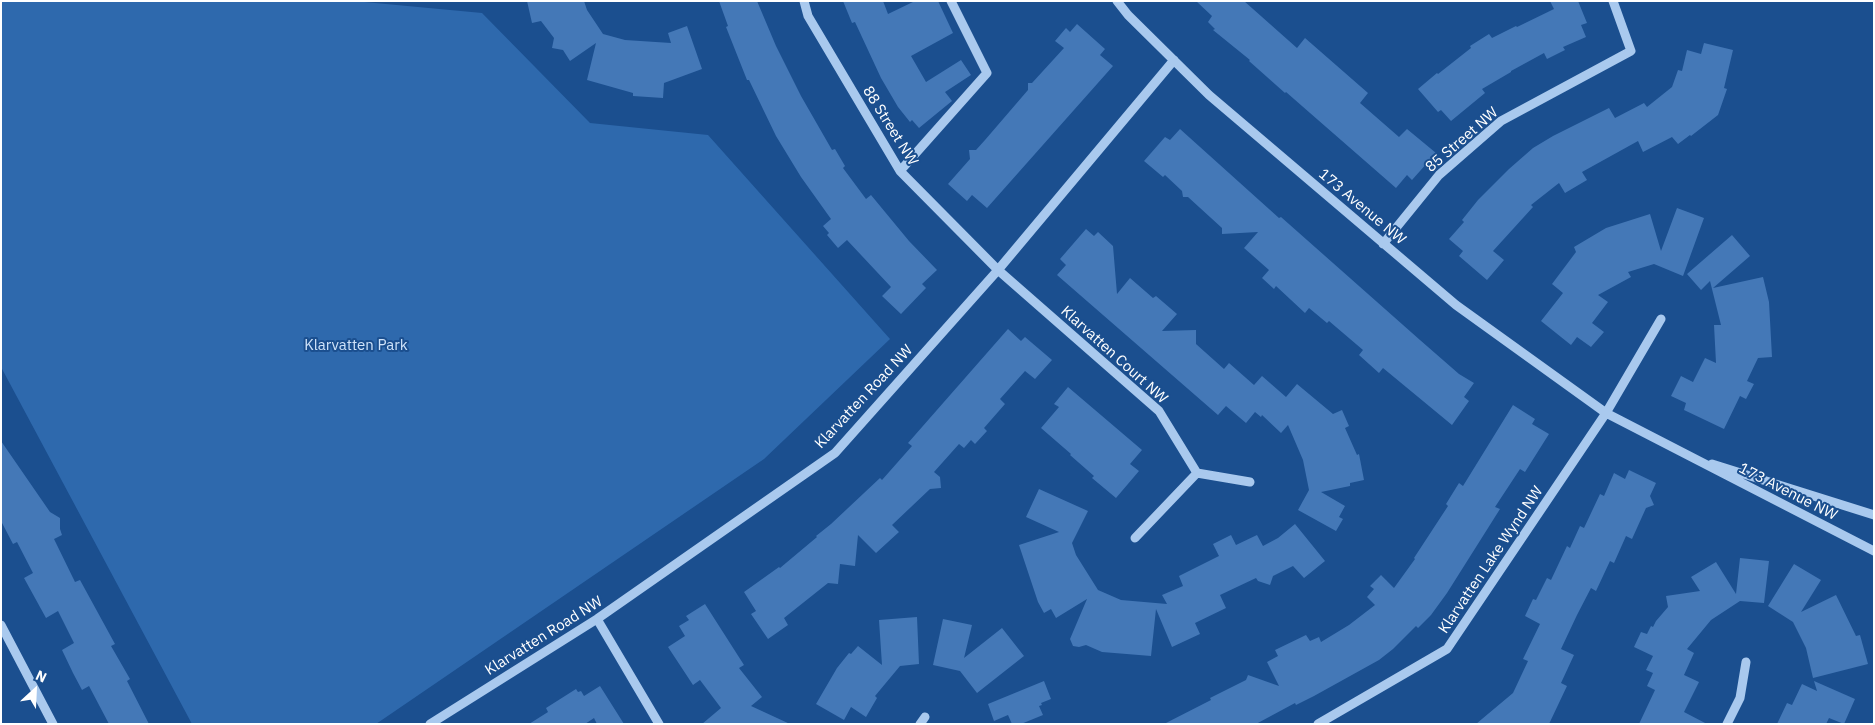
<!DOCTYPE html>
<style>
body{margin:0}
#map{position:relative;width:1875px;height:725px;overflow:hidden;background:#1b4f8f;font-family:"IBM Plex Sans",sans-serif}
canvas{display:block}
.frame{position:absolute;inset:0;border:2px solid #fff;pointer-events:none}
.north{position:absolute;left:10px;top:665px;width:50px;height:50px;-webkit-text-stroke:4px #1b4f8f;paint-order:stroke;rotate:25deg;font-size:14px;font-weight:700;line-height:20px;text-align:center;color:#fff}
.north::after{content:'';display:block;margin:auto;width:18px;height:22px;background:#fff;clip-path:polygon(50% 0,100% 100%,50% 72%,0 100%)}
</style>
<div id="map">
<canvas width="1875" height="725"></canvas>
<div class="frame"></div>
<div class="north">N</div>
</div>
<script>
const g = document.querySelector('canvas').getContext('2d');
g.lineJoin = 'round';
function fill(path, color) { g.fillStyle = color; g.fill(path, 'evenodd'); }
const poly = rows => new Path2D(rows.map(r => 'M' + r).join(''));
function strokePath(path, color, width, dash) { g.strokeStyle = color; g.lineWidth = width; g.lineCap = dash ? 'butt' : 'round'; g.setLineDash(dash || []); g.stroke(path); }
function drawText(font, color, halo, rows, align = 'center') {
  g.font = font + ' "IBM Plex Sans",sans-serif'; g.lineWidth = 4; g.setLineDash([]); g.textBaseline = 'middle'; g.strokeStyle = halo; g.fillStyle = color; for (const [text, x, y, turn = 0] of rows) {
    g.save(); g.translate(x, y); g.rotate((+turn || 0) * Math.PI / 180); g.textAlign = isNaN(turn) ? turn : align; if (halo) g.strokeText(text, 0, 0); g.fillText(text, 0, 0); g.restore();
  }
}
fill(poly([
 [1,1,354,1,482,13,590,123,708,135,890,339,764,459,376,724,192,724,1,367]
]), '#2e69ad');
fill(poly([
 [527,1,584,1,587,10,603,34,625,40,671,43,668,33,687,26,702,69,664,83,663,98,633,96,633,93,587,80,596,43,570,61,563,50,552,48,554,38,541,21,532,23],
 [719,1,757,1,776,46,801,96,832,150,835,149,845,166,843,168,866,199,871,195,909,241,937,270,922,284,926,288,901,314,882,296,891,287,847,240,838,248,827,235,829,233,823,226,831,219,801,177,776,136,749,80,747,80,726,27,728,26],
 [843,1,883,1,888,14,915,1,938,1,953,33,911,56,926,82,961,60,971,75,945,92,952,101,919,128,912,120,910,122,898,107,881,78,855,22,852,23],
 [1196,1,1244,1,1297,48,1305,38,1368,93,1360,103,1399,137,1407,129,1436,153,1412,180,1407,175,1396,188,1310,113,1286,92,1285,93,1249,61,1250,60,1213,30,1215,29,1208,22,1212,16],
 [1550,1,1578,1,1587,23,1581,25,1586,37,1563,47,1565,50,1547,59,1544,53,1511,71,1511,72,1482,89,1485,93,1451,121,1441,110,1438,112,1418,89,1437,73,1438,74,1471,48,1470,46,1489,34,1492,38,1516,26,1517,27,1554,9],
 [1077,24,1105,49,1100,55,1113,66,987,208,972,195,967,201,948,184,970,159,969,150,976,150,985,140,1028,90,1028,83,1032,83,1064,48,1055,41,1066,28,1070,32],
 [1704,43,1733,50,1724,88,1727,89,1718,115,1691,136,1690,135,1678,144,1672,137,1643,152,1638,141,1582,172,1587,180,1565,193,1559,183,1531,205,1533,207,1493,251,1504,260,1487,280,1459,256,1463,251,1449,239,1464,222,1462,220,1478,200,1509,169,1533,148,1553,136,1609,108,1615,118,1644,103,1647,107,1672,87,1678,70,1682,71,1687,50,1701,54],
 [1180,129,1279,218,1281,217,1420,340,1459,374,1474,383,1464,397,1469,401,1452,425,1383,368,1379,373,1359,355,1363,350,1336,327,1329,321,1327,323,1309,308,1305,313,1276,286,1274,289,1262,278,1269,270,1244,248,1258,232,1222,234,1222,228,1188,197,1183,197,1182,191,1165,175,1163,177,1144,161,1165,137,1170,140],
 [1677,208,1704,218,1683,276,1654,264,1628,272,1631,277,1598,295,1608,302,1592,323,1604,332,1591,347,1577,337,1571,345,1541,321,1563,293,1552,284,1576,252,1574,247,1606,228,1650,214,1661,251],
 [1086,229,1094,236,1098,232,1113,246,1117,294,1130,278,1153,298,1156,296,1177,314,1162,331,1196,330,1196,344,1224,369,1229,363,1254,385,1262,376,1286,397,1297,384,1333,414,1342,410,1349,426,1345,428,1357,455,1359,454,1364,480,1350,483,1350,486,1321,492,1345,506,1339,517,1343,519,1336,531,1298,510,1309,490,1303,460,1288,425,1281,433,1262,415,1261,417,1255,412,1246,423,1226,406,1218,415,1057,275,1066,265,1060,259],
 [1732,235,1750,256,1713,288,1763,277,1769,302,1772,357,1758,358,1747,381,1754,384,1746,399,1740,396,1724,429,1684,410,1686,403,1671,396,1681,376,1693,382,1705,358,1716,363,1714,325,1721,325,1710,281,1701,290,1687,274],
 [1008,329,1021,341,1025,337,1052,360,1035,379,1025,371,1000,399,1005,404,984,428,987,431,975,444,971,440,964,448,959,444,934,472,940,477,941,488,930,489,892,525,899,532,876,553,858,535,855,566,840,564,838,584,828,583,784,618,788,625,768,639,751,614,756,611,744,592,779,567,780,568,817,537,816,536,831,524,880,478,882,480,912,446,908,443],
 [1068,387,1142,450,1130,464,1139,471,1116,498,1092,478,1094,476,1070,455,1071,454,1041,428,1059,407,1054,404],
 [1513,405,1535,419,1532,424,1549,434,1525,472,1520,469,1495,507,1500,509,1447,593,1431,615,1418,628,1416,626,1393,649,1379,660,1314,696,1296,705,1295,703,1256,724,1164,724,1211,700,1210,698,1246,680,1248,675,1279,686,1267,662,1278,656,1275,650,1306,635,1310,641,1319,637,1321,642,1349,625,1375,605,1367,597,1374,589,1370,586,1381,575,1394,588,1415,559,1414,558,1448,506,1446,504,1459,483,1463,486],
 [1,441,50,512,60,518,60,529,62,535,54,539,75,582,80,580,115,644,111,646,130,679,127,681,149,724,109,724,89,686,82,690,73,673,62,650,74,643,58,611,46,618,24,578,33,573,17,542,13,544,1,521],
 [1629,470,1656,483,1650,496,1654,505,1646,508,1632,539,1626,536,1614,563,1610,561,1596,591,1591,588,1577,615,1561,649,1574,655,1561,683,1567,686,1549,724,1476,724,1513,693,1528,661,1523,659,1540,624,1525,616,1533,599,1536,600,1547,578,1551,580,1567,546,1570,548,1580,526,1584,528,1600,494,1604,496,1614,473,1625,479],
 [1039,489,1088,511,1072,543,1076,555,1098,590,1121,600,1167,604,1162,595,1183,586,1179,576,1219,556,1213,544,1231,535,1236,545,1257,535,1263,546,1278,538,1295,524,1325,561,1304,578,1293,566,1273,576,1270,585,1258,581,1256,578,1220,595,1226,608,1195,623,1200,634,1172,647,1156,609,1151,656,1102,652,1086,645,1079,647,1073,646,1070,639,1087,599,1056,618,1051,609,1044,613,1038,602,1019,545,1059,532,1026,517],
 [1740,558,1769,561,1764,603,1740,601,1711,620,1687,649,1694,653,1684,675,1699,682,1684,712,1707,724,1639,724,1655,690,1647,686,1653,673,1646,670,1653,656,1634,647,1641,632,1647,634,1651,626,1653,627,1656,621,1668,607,1666,596,1700,591,1691,577,1716,562,1736,594],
 [1794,564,1821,580,1801,612,1836,595,1856,636,1860,635,1868,664,1813,678,1806,648,1793,622,1768,606],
 [705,604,744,665,739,668,762,697,751,706,790,724,702,724,721,708,700,680,693,685,668,647,685,636,679,626,689,620,686,616],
 [917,617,919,664,900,666,875,696,877,698,866,717,851,707,844,720,816,704,837,668,849,653,851,654,858,646,882,665,879,620],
 [943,619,972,625,964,658,1002,628,1024,656,977,693,960,671,933,665],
 [1044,681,1051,699,1041,703,1042,705,1039,706,1043,715,1021,724,1012,724,1008,715,994,721,988,704],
 [1814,681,1855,699,1844,724,1829,718,1826,724,1777,724,1787,703,1792,705,1802,684,1817,691],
 [600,686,624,724,597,724,594,718,585,724,529,724,548,712,546,708,576,689,578,692,581,691,584,696]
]), '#4478b7');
strokePath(poly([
 [804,1,808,16,900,171,998,270,1159,411,1197,473],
 [1117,1,1128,15,1209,95,1456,305,1606,413,1874,551],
 [900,171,987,73,951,1],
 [1383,244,1439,175,1501,121,1631,51,1613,1],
 [1712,464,1874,515],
 [1135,538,1197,473,1250,482],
 [597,619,659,724],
 [1,625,53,724],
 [430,724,597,619,835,453,998,270,1174,60],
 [920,724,925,717],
 [1318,724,1447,649,1606,413,1661,319],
 [1727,724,1740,698,1746,662]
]), '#a9c9ee', 9);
drawText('15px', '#fff', '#1b4f8f', [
 ["88 Street NW",890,126,58],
 ["85 Street NW",1462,140,-41],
 ["173 Avenue NW",1362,207,40],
 ["Klarvatten Court NW",1114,355,42],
 ["Klarvatten Road NW",864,397,-47],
 ["173 Avenue NW",1788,492,27],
 ["Klarvatten Lake Wynd NW",1491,560,-56],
 ["Klarvatten Road NW",544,636,-32]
]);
drawText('15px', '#cfe3fa', '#1b4f8f', [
 ["Klarvatten Park",356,346]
]);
</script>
